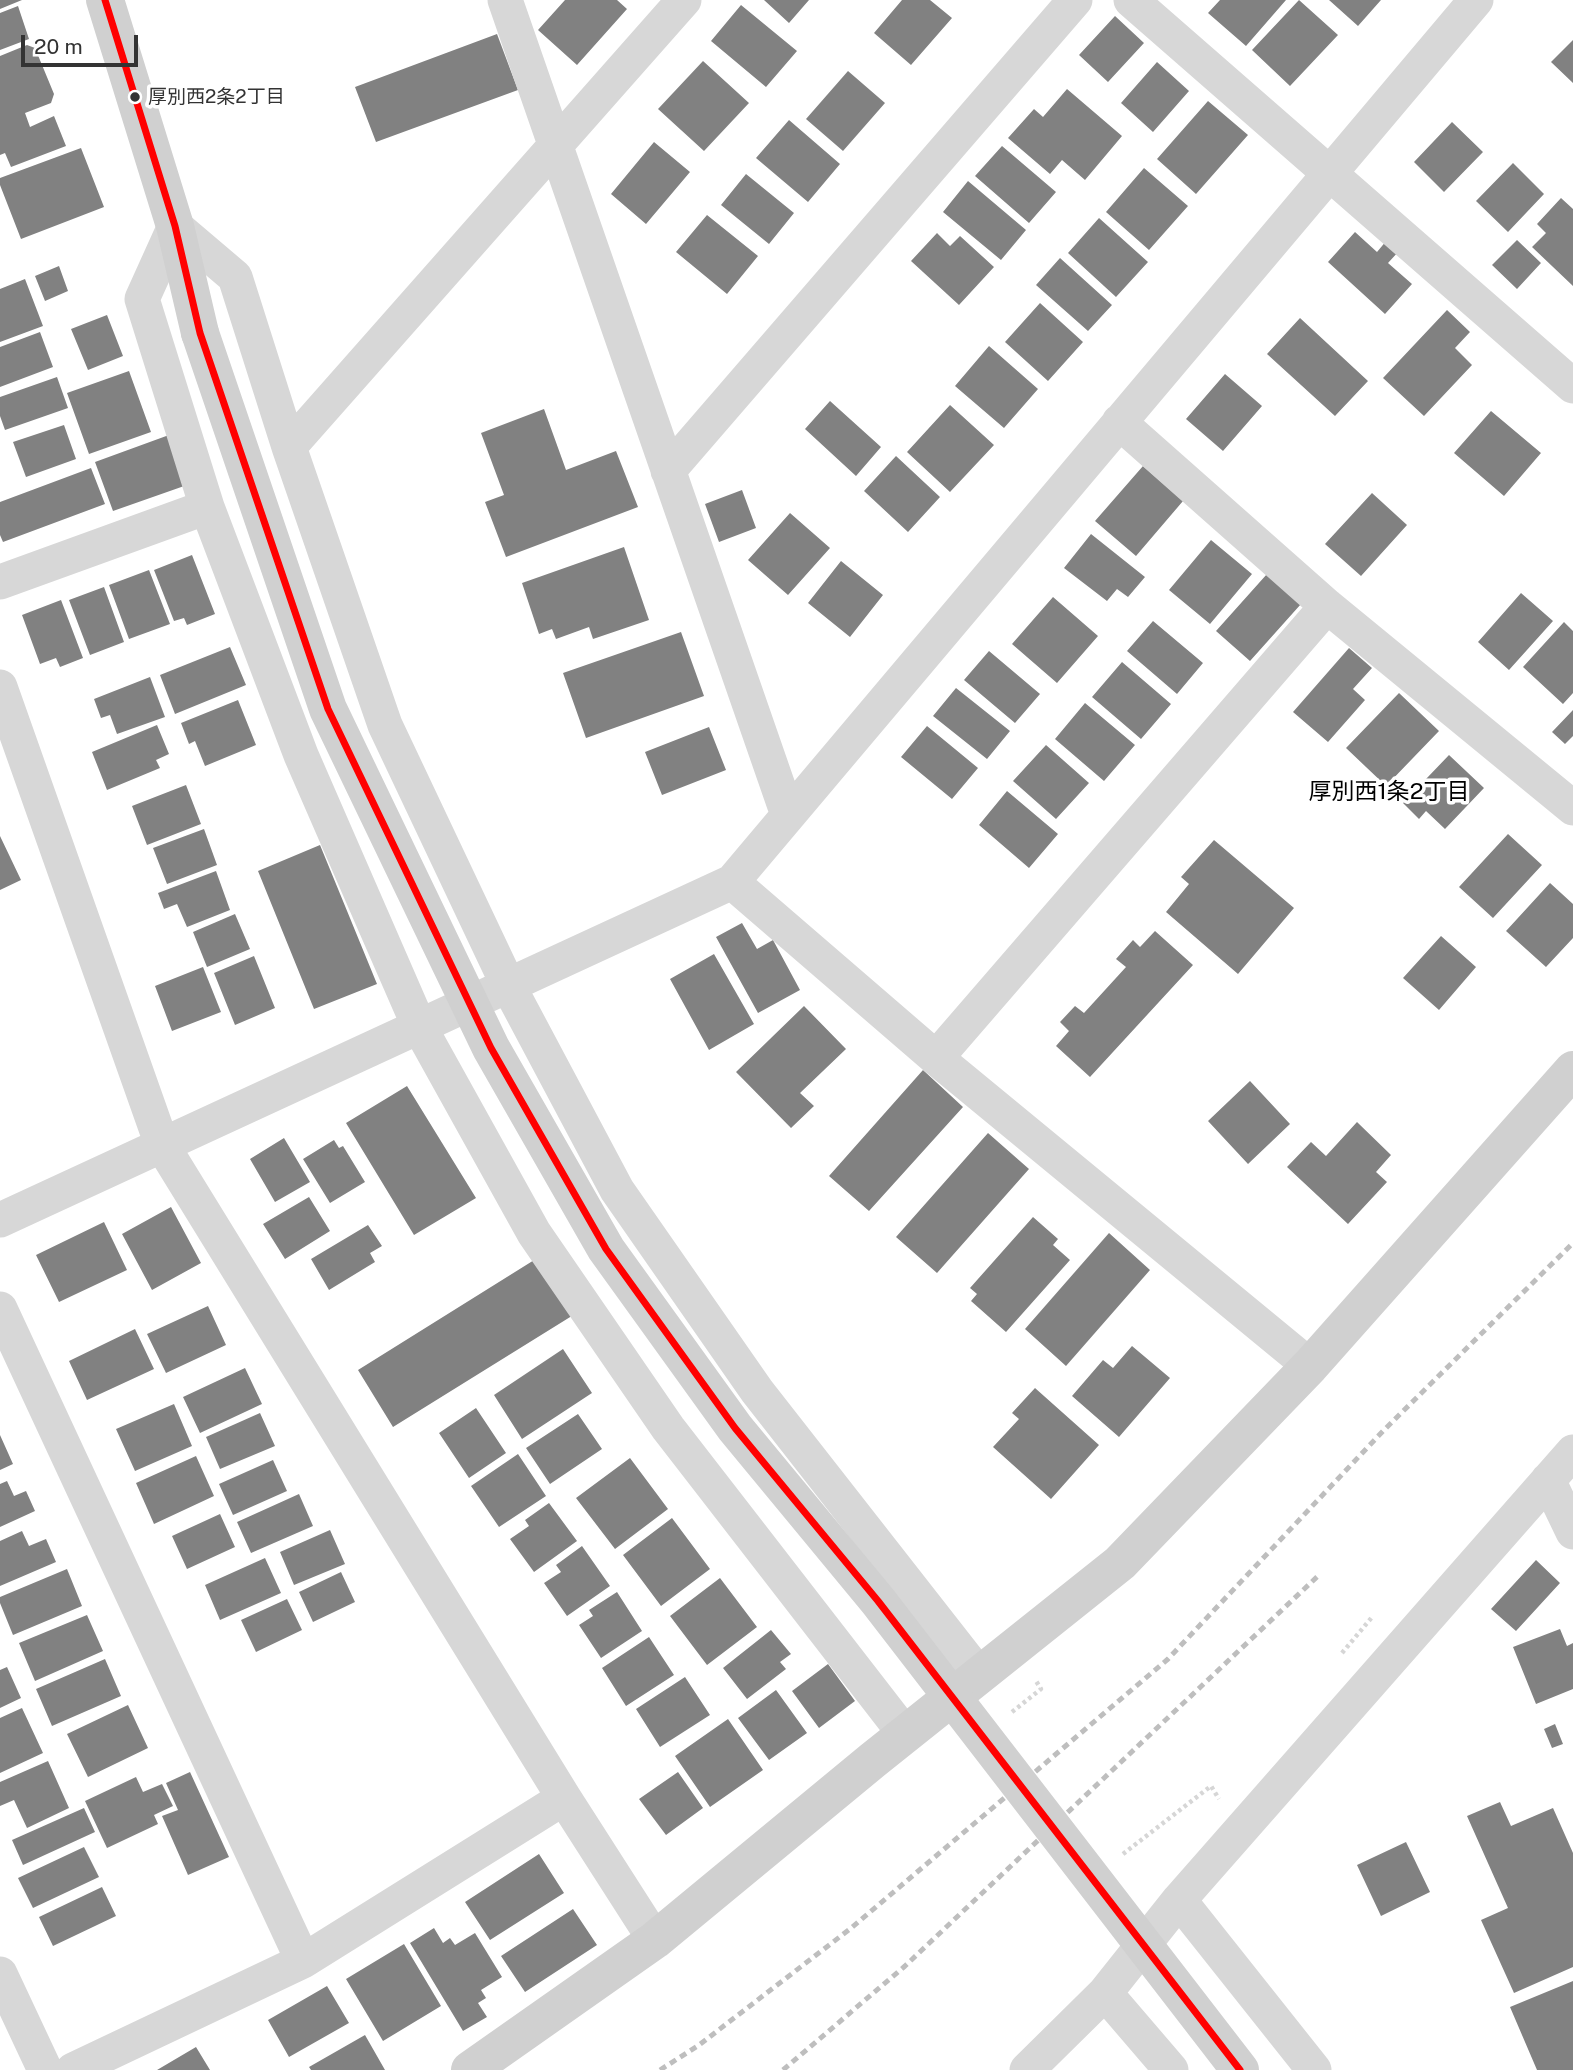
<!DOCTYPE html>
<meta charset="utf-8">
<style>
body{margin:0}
#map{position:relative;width:1573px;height:2070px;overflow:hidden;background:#fff;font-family:"Public Sans",sans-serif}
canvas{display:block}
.scale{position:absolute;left:21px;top:35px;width:117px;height:32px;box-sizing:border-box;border:4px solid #333;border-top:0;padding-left:9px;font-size:21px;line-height:24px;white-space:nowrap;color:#333;-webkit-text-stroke:5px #fff;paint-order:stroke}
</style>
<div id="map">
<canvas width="1573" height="2070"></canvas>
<div class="scale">20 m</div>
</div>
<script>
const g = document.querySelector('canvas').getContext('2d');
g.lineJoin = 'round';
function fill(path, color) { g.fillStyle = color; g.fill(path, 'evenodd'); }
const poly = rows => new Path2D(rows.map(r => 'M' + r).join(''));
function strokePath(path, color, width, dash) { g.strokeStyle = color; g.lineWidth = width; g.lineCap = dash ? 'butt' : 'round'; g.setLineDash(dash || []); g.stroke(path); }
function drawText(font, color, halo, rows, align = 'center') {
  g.font = font + ' "Public Sans","Noto Sans JP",sans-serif'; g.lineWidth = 7; g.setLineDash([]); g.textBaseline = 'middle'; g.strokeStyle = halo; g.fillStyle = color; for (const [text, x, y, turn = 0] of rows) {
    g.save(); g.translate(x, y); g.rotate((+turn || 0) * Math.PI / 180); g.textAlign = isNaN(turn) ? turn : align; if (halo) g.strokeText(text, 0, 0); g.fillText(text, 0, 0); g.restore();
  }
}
fill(poly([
 [0,0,22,0,0,9],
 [565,0,617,0,627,9,577,65,538,30],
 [764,0,809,0,789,23],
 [902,0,930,0,952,18,911,65,874,33],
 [1220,0,1286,0,1246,46,1208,13],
 [1299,0,1338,35,1290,86,1252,50],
 [1329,0,1381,0,1358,26],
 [741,5,797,51,766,87,711,41],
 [18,6,29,39,0,50,0,13],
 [1115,16,1144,43,1108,82,1079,55],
 [497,34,518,90,376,142,355,87],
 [1573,40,1573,83,1551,62],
 [27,45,35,48,54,94,51,103,25,113,30,127,54,116,66,146,11,167,5,153,0,155,0,56],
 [703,61,749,103,704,151,658,109],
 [1157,62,1189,91,1153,132,1121,103],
 [848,71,885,103,843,151,806,119],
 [1067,89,1122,136,1085,180,1062,160,1050,174,1008,138,1034,109,1043,117],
 [1208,101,1248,135,1196,194,1157,159],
 [789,120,840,164,808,202,756,158],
 [1452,122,1483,152,1444,192,1414,162],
 [654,142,690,172,646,224,611,194],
 [1002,146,1056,192,1029,223,975,176],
 [81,148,104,207,21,239,0,185,0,178],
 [1513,163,1544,194,1508,232,1476,201],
 [1144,168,1188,206,1149,250,1106,212],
 [746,174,794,213,769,244,721,205],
 [968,181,1026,230,1001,260,943,212],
 [1561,198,1573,209,1573,286,1532,247,1546,233,1537,224],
 [707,215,758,256,727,294,676,252],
 [1099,218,1148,262,1116,297,1068,253],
 [1355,232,1377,252,1387,240,1399,251,1388,263,1412,284,1385,314,1328,262],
 [937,233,950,246,960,236,994,267,959,305,911,261],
 [1517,240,1541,263,1517,289,1492,265],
 [1060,258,1112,305,1088,331,1036,285],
 [59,266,68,291,45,301,35,276],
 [25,279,43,326,0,342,0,289],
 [1040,303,1083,342,1048,381,1005,342],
 [1447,310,1470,332,1455,348,1472,365,1424,416,1383,378],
 [107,315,123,356,88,370,71,329],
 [1300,318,1368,381,1335,416,1267,354],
 [40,332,53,367,0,387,0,347],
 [989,346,1038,389,1004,428,955,386],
 [129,371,151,432,89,454,67,393],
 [1225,374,1262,406,1223,451,1186,419],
 [57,377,68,408,5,430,0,416,0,397],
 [830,401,881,447,856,476,805,429],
 [950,405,994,445,950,492,907,452],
 [544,409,566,470,616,451,638,507,506,557,485,502,504,495,481,433],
 [1491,411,1541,453,1504,496,1454,453],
 [64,425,76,459,26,477,13,442],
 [169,435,187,485,113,511,95,462],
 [896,456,940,497,908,532,864,491],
 [1143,466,1183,501,1136,556,1095,521],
 [91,468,105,504,3,542,0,535,0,502],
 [742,490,756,528,719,542,705,504],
 [1372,493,1407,525,1361,576,1325,544],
 [790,513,830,548,788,595,748,560],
 [1091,534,1145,577,1128,597,1117,589,1107,601,1064,568],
 [1211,540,1252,574,1210,624,1169,590],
 [624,547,649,620,593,639,589,627,556,639,552,629,539,634,522,583],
 [192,555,215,614,187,625,184,618,174,621,154,570],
 [841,561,883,595,850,637,808,603],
 [149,570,170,624,129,639,109,585],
 [1267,574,1301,604,1250,661,1216,631],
 [104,587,124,642,90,655,69,600],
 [1521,593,1553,621,1509,670,1478,642],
 [1053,597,1098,636,1057,683,1012,644],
 [61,600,83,658,60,667,56,658,40,664,22,615],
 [1153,621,1203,663,1177,694,1127,651],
 [1564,622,1573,631,1573,693,1563,704,1523,667],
 [681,632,704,696,586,738,563,673],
 [230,647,246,685,175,714,160,675],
 [1349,648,1372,668,1353,689,1365,700,1328,742,1293,712],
 [989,651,1040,694,1015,723,964,680],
 [1122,662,1171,704,1141,739,1092,697],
 [150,677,165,717,117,734,110,715,101,718,94,699],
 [956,688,1010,731,987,759,933,716],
 [1399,693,1439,731,1386,786,1346,748],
 [238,700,256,745,205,766,195,741,189,744,181,723],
 [1085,703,1135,745,1104,781,1055,739],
 [1573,710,1573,736,1565,744,1552,732],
 [157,725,169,754,156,760,160,768,107,790,92,752],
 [927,726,978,768,952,799,901,757],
 [709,727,726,770,662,795,645,752],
 [1046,745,1089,783,1056,819,1013,781],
 [1449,755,1484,788,1445,829,1426,811,1419,819,1403,803],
 [186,785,201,824,147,845,132,806],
 [1007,791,1058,834,1029,868,979,825],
 [204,829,217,865,167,884,153,848],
 [1508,834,1542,865,1493,918,1459,887],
 [0,836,21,880,0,890],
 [1214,840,1294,908,1238,974,1166,912,1189,884,1181,877],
 [320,845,377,984,314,1009,258,871],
 [216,871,230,910,187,927,177,904,164,909,158,893],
 [1550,883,1573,904,1573,938,1546,967,1506,931],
 [235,914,250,949,207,967,193,932],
 [742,923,757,949,773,940,800,990,758,1013,716,937],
 [1155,931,1193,965,1090,1077,1056,1046,1069,1031,1060,1022,1075,1006,1084,1013,1126,967,1116,959,1133,940,1140,947],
 [1441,936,1476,967,1439,1010,1403,978],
 [714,954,754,1024,709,1050,670,979],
 [254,956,275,1008,235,1025,214,973],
 [203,967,221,1012,172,1031,155,986],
 [804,1006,846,1049,800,1093,814,1106,791,1128,736,1072],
 [923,1070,963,1107,869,1211,829,1176],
 [1250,1081,1290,1124,1248,1164,1208,1121],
 [407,1086,476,1198,414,1235,346,1123],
 [1357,1122,1391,1155,1376,1172,1387,1182,1348,1224,1287,1167,1311,1142,1326,1156],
 [988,1133,1029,1169,937,1273,896,1237],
 [284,1138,310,1182,275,1202,250,1159],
 [334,1140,339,1148,343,1146,365,1182,330,1203,303,1159],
 [309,1197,330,1231,285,1259,263,1224],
 [171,1207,201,1263,152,1290,122,1234],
 [1033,1217,1058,1239,1053,1245,1070,1260,1006,1332,971,1301,977,1294,970,1288],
 [104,1222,127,1270,59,1302,36,1255],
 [368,1225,382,1246,370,1253,375,1262,329,1290,311,1259],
 [1109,1233,1150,1270,1066,1366,1025,1329],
 [539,1257,575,1314,393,1427,358,1370],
 [208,1306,226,1345,166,1373,147,1334],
 [135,1329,154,1369,87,1400,69,1361],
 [1132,1346,1170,1378,1119,1437,1072,1396,1103,1360,1113,1368],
 [563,1349,592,1393,522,1439,494,1395],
 [245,1368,262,1404,200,1433,183,1397],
 [1035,1388,1099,1445,1051,1499,993,1447,1019,1419,1012,1413],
 [174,1404,192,1446,135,1471,116,1429],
 [476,1408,506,1453,469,1478,439,1433],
 [260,1413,275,1446,220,1469,206,1437],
 [578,1414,602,1449,550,1484,526,1448],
 [0,1435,13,1464,0,1470],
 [518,1454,546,1496,499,1527,471,1486],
 [196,1456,214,1496,154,1524,136,1483],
 [630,1458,668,1509,615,1549,576,1498],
 [273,1460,287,1491,233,1515,219,1484],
 [7,1481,14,1496,26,1491,35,1511,0,1527,0,1484],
 [299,1494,313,1526,251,1553,237,1522],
 [549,1503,577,1541,534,1572,510,1539,529,1526,525,1520],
 [220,1514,235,1547,187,1569,172,1536],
 [672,1518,710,1569,661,1606,623,1555],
 [330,1530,345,1564,294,1585,280,1552],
 [22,1531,29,1546,46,1539,56,1562,0,1586,0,1541],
 [582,1546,610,1586,567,1616,544,1583,561,1572,556,1565],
 [265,1558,281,1593,220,1620,205,1585],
 [1536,1560,1560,1583,1516,1631,1491,1609],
 [67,1569,82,1606,13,1635,0,1603,0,1597],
 [341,1572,355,1602,313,1622,299,1592],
 [720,1578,757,1627,707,1665,670,1616],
 [617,1592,642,1631,601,1658,579,1625,593,1616,589,1610],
 [287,1599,302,1630,256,1652,241,1620],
 [87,1615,103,1651,35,1681,19,1643],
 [1560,1629,1567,1646,1573,1643,1573,1689,1536,1704,1513,1647],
 [771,1630,791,1654,780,1662,786,1669,747,1699,723,1668],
 [649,1637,674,1675,626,1706,602,1668],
 [105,1659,121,1696,52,1726,36,1689],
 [828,1664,855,1701,819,1728,792,1691],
 [7,1667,21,1698,0,1708,0,1670],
 [685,1677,710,1715,660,1747,636,1709],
 [776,1690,807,1733,769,1760,738,1718],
 [128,1705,148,1748,88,1777,67,1734],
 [22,1708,43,1753,0,1773,0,1718],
 [728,1719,763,1770,710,1807,675,1756],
 [1555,1724,1563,1744,1552,1748,1544,1729],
 [48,1761,69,1808,27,1828,14,1800,0,1806,0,1782],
 [190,1772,229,1857,188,1875,162,1816,178,1810,166,1783],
 [678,1772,703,1808,666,1835,639,1799],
 [136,1777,143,1792,162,1784,173,1806,154,1815,158,1824,107,1848,85,1801],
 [1500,1802,1511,1826,1553,1808,1573,1853,1573,1967,1514,1993,1481,1920,1508,1908,1467,1816],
 [84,1808,95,1832,23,1865,12,1840],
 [1406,1842,1430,1892,1381,1916,1357,1865],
 [84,1847,99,1877,33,1908,18,1878],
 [539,1854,564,1893,490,1940,465,1902],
 [102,1887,116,1916,53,1946,39,1917],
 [573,1909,597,1945,525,1992,501,1956],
 [434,1928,443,1943,450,1938,455,1945,475,1933,502,1977,481,1990,486,1998,478,2003,487,2017,463,2031,410,1943],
 [404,1944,441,2006,383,2041,346,1979],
 [1573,1981,1573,2070,1537,2070,1510,2007],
 [327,1986,349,2023,289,2057,268,2020],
 [365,2035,385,2070,311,2070,309,2067],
 [196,2047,210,2070,157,2070]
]), '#818181');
strokePath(poly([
 [1342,1653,1373,1616],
 [1012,1712,1041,1689,1036,1681],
 [1123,1854,1211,1786,1219,1799]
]), '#d6d6d6', 4.5, [3.5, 3.5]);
strokePath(poly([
 [505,0,788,815],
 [1131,0,1573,386],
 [1119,422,1327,606,1573,808],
 [289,447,684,0],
 [668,471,1075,0],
 [0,582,207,507],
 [0,687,162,1145,564,1798,655,1940],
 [732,882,936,1058,1310,1366],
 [936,1058,1327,606],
 [0,1220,732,882,1476,0],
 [0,1309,303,1961],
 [1548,1480,1573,1532],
 [905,1734,668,1428,534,1233,419,1026,301,755,207,507,142,299,175,226,235,277,289,447,385,725,508,985,617,1190,757,1391,980,1676],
 [1179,1900,1314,2070],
 [0,1974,45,2070],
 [1105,1993,1171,2070],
 [73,2070,303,1961,564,1798],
 [1027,2070,1105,1993,1179,1900,1573,1452]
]), '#d7d7d7', 35);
strokePath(poly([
 [105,0,175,226,200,333],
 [470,2070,655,1940,873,1760,1120,1563,1310,1366,1573,1070]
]), '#d0d0d0', 38);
strokePath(poly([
 [660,2070,699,2045,850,1929,1168,1659,1383,1431,1573,1243],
 [783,2070,905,1966,1319,1575]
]), '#bebebe', 5, [7, 5]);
strokePath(poly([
 [200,333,328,709,491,1048,606,1249,735,1428,878,1601,1240,2070]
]), '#d0d0d0', 38);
strokePath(poly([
 [105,0,175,226,200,333,328,709,491,1048,606,1249,735,1428,878,1601,1240,2070]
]), '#f00', 7);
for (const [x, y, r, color] of [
 [135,97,6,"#333"]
]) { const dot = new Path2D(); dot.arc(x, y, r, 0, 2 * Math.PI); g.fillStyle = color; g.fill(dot); strokePath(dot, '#fff', 2.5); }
drawText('19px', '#333', '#fff', [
 ["厚別西2条2丁目",148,97]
], 'left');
drawText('23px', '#000', '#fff', [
 ["厚別西1条2丁目",1389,792]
]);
</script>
